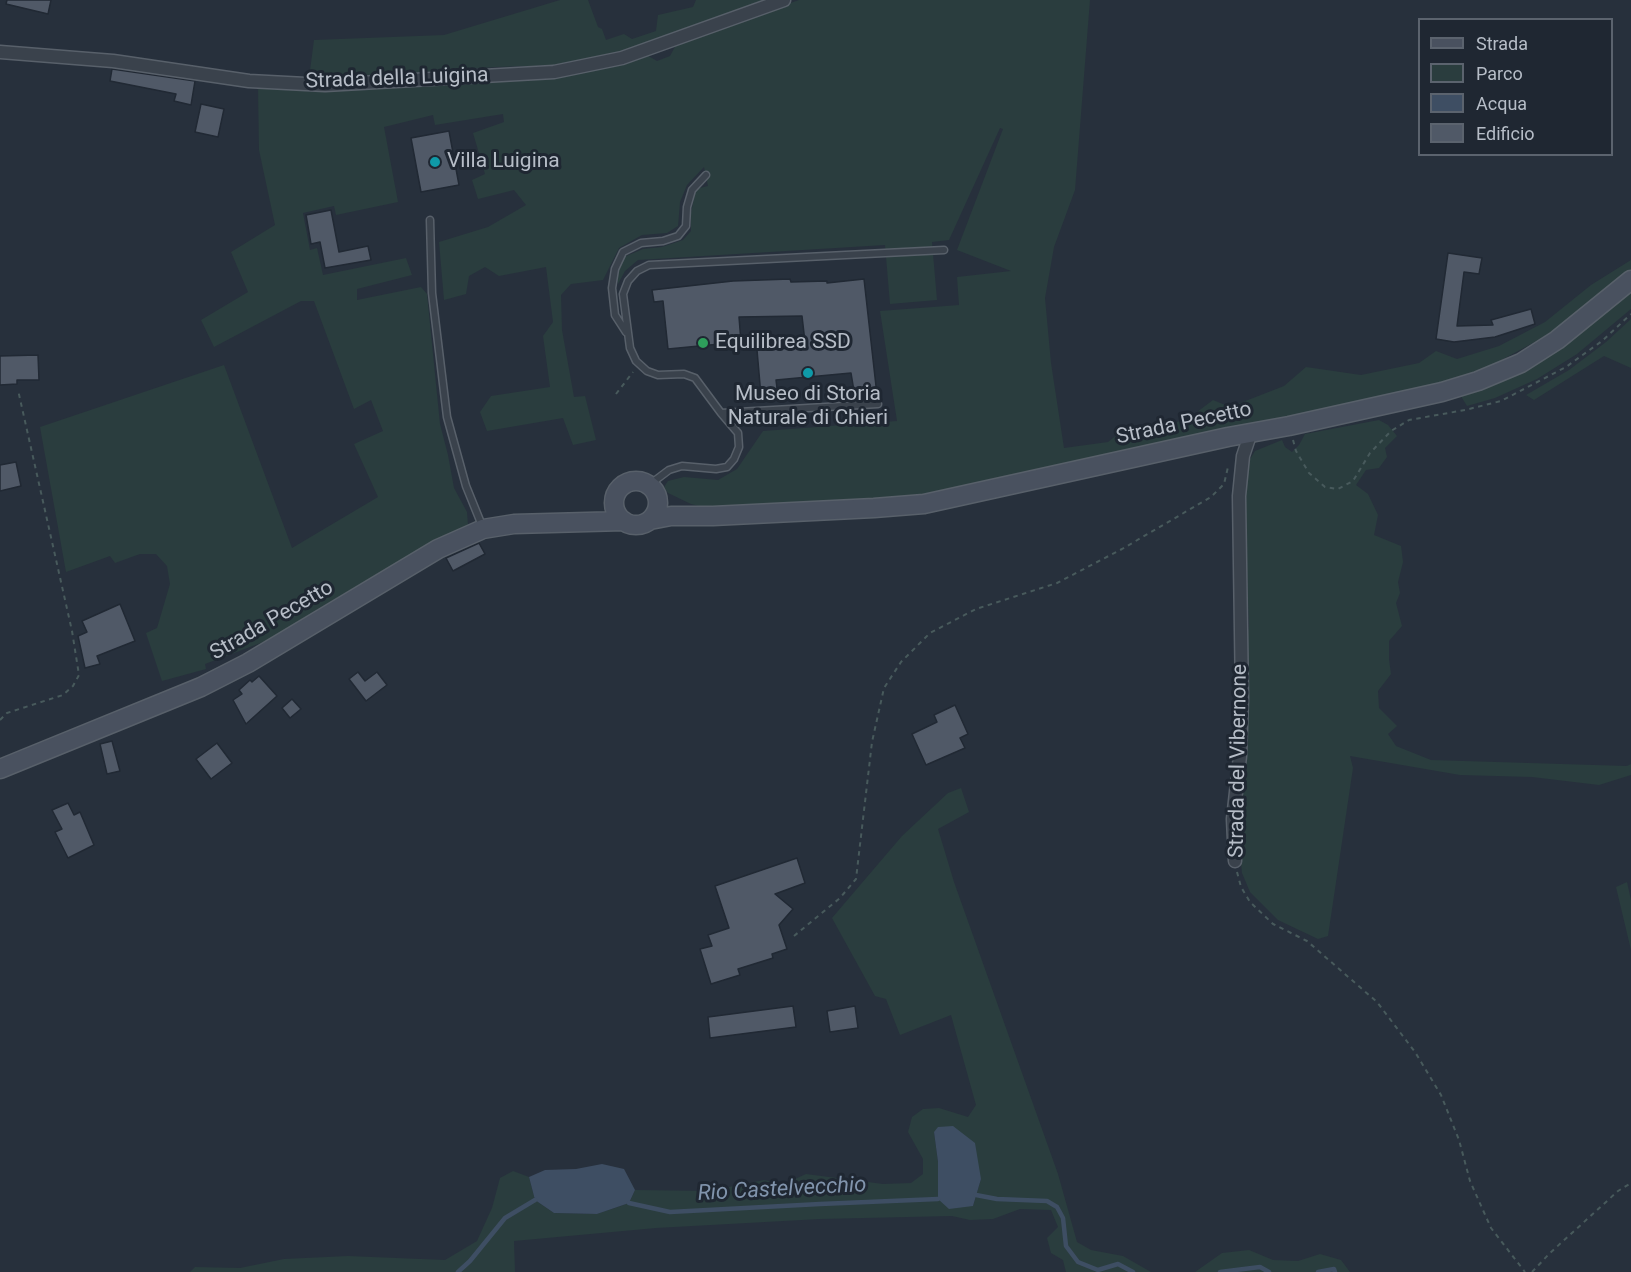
<!DOCTYPE html>
<style>
body{margin:0}
#map{position:relative;width:1631px;height:1272px;overflow:hidden;background:#27303c;font-family:Roboto,sans-serif}
canvas{display:block}
.legend{position:absolute;left:1418px;top:18px;width:195px;height:138px;box-sizing:border-box;background:#1f2732;border:2px solid #5b636e;margin:0;padding:8px 10px;list-style:none;font-size:18px;color:#b6bdc7}
.legend li{display:flex;align-items:center;gap:12px;height:30px}
.legend b{width:30px;border:2px solid #5b636e}
</style>
<div id="map">
<canvas width="1631" height="1272"></canvas>
<ul class="legend">
<li><b style="height:8px;background:#49515f"></b>Strada</li>
<li><b style="height:16px;background:#2a3d3e"></b>Parco</li>
<li><b style="height:16px;background:#3e4e63"></b>Acqua</li>
<li><b style="height:16px;background:#505967"></b>Edificio</li>
</ul>
</div>
<script>
const g = document.querySelector('canvas').getContext('2d');
g.lineJoin = 'round';
function fill(path, color) { g.fillStyle = color; g.fill(path, 'evenodd'); }
const poly = rows => new Path2D(rows.map(r => 'M' + r).join(''));
function strokePath(path, color, width, dash) { g.strokeStyle = color; g.lineWidth = width; g.lineCap = dash ? 'butt' : 'round'; g.setLineDash(dash || []); g.stroke(path); }
function drawText(font, color, halo, rows, align = 'center') {
  g.font = font + ' Roboto,sans-serif'; g.lineWidth = 6; g.setLineDash([]); g.textBaseline = 'middle'; g.strokeStyle = halo; g.fillStyle = color; for (const [text, x, y, turn = 0] of rows) {
    g.save(); g.translate(x, y); g.rotate((+turn || 0) * Math.PI / 180); g.textAlign = isNaN(turn) ? turn : align; if (halo) g.strokeText(text, 0, 0); g.fillText(text, 0, 0); g.restore();
  }
}
fill(poly([
 [560,0,588,0,598,27,602,29,606,40,624,34,632,39,656,31,658,15,693,7,696,0,763,0,658,40,609,55,563,65,496,67,350,77,309,78,314,40,444,35],
 [799,0,1090,0,1075,190,1054,247,1045,298,1051,363,1064,448,1108,442,1122,431,1150,434,1193,415,1213,400,1230,407,1284,386,1306,367,1361,375,1419,363,1436,351,1457,359,1499,346,1545,322,1591,285,1631,260,1631,273,1588,308,1542,338,1483,370,1439,386,964,488,884,501,715,510,691,504,668,493,664,487,668,481,684,477,718,480,737,469,763,431,897,421,880,311,959,305,957,277,1011,271,957,250,1003,129,1000,128,949,240,932,242,937,300,890,304,885,245,638,260,625,271,618,284,617,274,624,257,643,249,662,247,683,240,691,231,691,213,696,189,708,186,704,167,687,185,680,202,678,226,667,233,642,235,619,248,603,280,571,284,561,295,562,330,574,397,585,396,596,440,573,445,563,418,487,431,480,412,491,396,550,387,543,336,553,322,546,267,499,276,485,267,469,276,466,294,444,300,439,242,488,227,526,205,514,190,478,199,472,180,485,174,473,133,504,122,503,114,435,125,433,115,384,127,398,202,336,215,334,206,303,213,310,250,317,248,323,275,406,258,412,275,357,289,357,300,421,287,427,294,440,424,448,455,454,488,467,512,468,525,396,563,316,610,271,639,205,664,206,669,162,681,146,633,157,628,170,584,167,566,156,554,140,554,115,563,110,556,66,572,40,427,224,365,292,548,378,497,354,444,383,431,371,400,354,409,314,301,301,301,214,347,201,320,248,292,231,252,275,225,259,150,258,87,318,92,563,77,606,67,645,54,657,61,670,56,677,43],
 [1631,287,1631,309,1577,354,1537,379,1495,398,1467,406,1459,393],
 [1631,319,1631,368,1604,356,1534,400,1526,395,1569,370,1606,342],
 [1379,420,1388,425,1397,436,1385,448,1387,457,1379,468,1366,470,1356,485,1368,494,1378,515,1374,535,1401,546,1403,562,1398,582,1400,593,1396,603,1402,626,1389,641,1389,659,1391,674,1378,691,1379,708,1397,726,1388,734,1396,746,1431,760,1627,766,1631,764,1631,775,1599,785,1532,777,1460,775,1350,756,1353,768,1328,936,1318,939,1278,920,1250,892,1242,873,1237,821,1245,660,1249,625,1244,495,1247,464,1255,451,1282,440,1285,447,1292,452,1299,445,1305,434],
 [961,788,969,812,938,829,954,882,1058,1174,1077,1242,1091,1250,1123,1256,1151,1272,1066,1272,1063,1260,1051,1253,1047,1238,1058,1227,1051,1210,1020,1209,993,1219,970,1220,952,1216,820,1219,656,1228,514,1241,515,1272,190,1272,195,1267,240,1268,284,1259,348,1256,445,1260,477,1241,492,1208,500,1178,513,1171,529,1177,535,1200,554,1213,597,1214,629,1203,635,1190,709,1191,764,1180,784,1184,806,1174,883,1184,911,1183,923,1174,923,1159,908,1132,912,1117,923,1109,939,1108,968,1117,976,1105,951,1015,900,1035,886,999,875,996,832,918,902,836,948,793],
 [934,1132,981,1179,973,1206,938,1199,938,1162],
 [1627,882,1631,900,1631,950,1616,887],
 [1249,1250,1273,1260,1298,1261,1320,1254,1341,1260,1350,1272,1195,1272,1222,1253]
]), '#2a3d3e');
fill(poly([
 [953,1126,975,1143,981,1179,973,1206,949,1209,938,1199,938,1162,934,1132,938,1127],
 [602,1164,624,1169,635,1190,629,1203,597,1214,554,1213,535,1200,529,1177,545,1170,576,1169]
]), '#3e4e63');
strokePath(poly([
 [976,1195,997,1199,1047,1201,1057,1207,1063,1218,1066,1246,1078,1262,1098,1270,1118,1264,1133,1272],
 [629,1203,670,1212,820,1204,938,1199],
 [458,1272,470,1261,505,1218,535,1200],
 [1220,1272,1260,1267,1269,1272],
 [1318,1272,1334,1269,1335,1272]
]), '#3e4e63', 4.5);
const building = poly([
 [7,0,51,0,48,14,6,4,7,0],
 [112,69,195,81,191,105,174,101,176,94,110,81,112,69],
 [201,104,224,109,218,137,195,132,201,104],
 [449,131,459,185,421,192,411,138,449,131],
 [331,210,339,252,368,246,371,260,325,268,320,242,311,244,306,215,331,210],
 [1448,253,1482,258,1479,274,1464,272,1457,326,1493,325,1491,320,1531,309,1535,324,1495,337,1454,342,1436,339,1448,253],
 [790,279,791,282,827,281,827,283,864,279,877,395,855,397,851,373,776,380,778,396,761,396,757,350,794,348,794,343,805,342,802,316,739,317,741,342,668,349,663,301,654,302,652,290,733,281,790,279],
 [38,355,39,380,17,380,17,384,0,385,0,356,38,355],
 [16,462,21,486,0,491,0,465,16,462],
 [479,543,485,554,453,571,446,558,479,543],
 [120,604,135,641,97,656,100,664,85,668,78,636,87,632,82,621,120,604],
 [358,672,365,681,377,672,387,685,366,701,349,679,358,672],
 [259,676,277,696,246,724,233,700,242,694,239,690,250,680,252,682,259,676],
 [292,699,301,709,290,718,282,708,292,699],
 [955,705,968,734,960,738,965,748,926,765,912,734,937,722,934,715,955,705],
 [112,741,120,771,107,774,100,744,112,741],
 [217,743,232,763,211,779,196,759,217,743],
 [68,803,74,815,80,812,94,845,68,858,55,832,62,829,52,810,68,803],
 [797,858,805,883,775,894,793,909,779,925,787,949,772,954,773,958,738,969,740,975,711,984,700,949,712,946,708,935,729,928,715,886,797,858],
 [793,1006,796,1027,710,1038,708,1017,793,1006],
 [855,1006,858,1028,830,1032,827,1011,855,1006]
]);
fill(building, '#505967');
strokePath(building, '#212934', 1.5);
const lane = poly([
 [430,220,432,293,447,417,466,486,483,528],
 [626,332,615,315,612,288,615,269,623,252,641,243,663,241,678,236,686,226,687,207,692,190,706,175],
 [878,404,721,413,695,378,684,374,658,375,647,371,636,361,630,348,623,294,628,281,637,271,649,265,944,250],
 [649,485,669,470,682,466,716,469,727,467,734,459,739,447,738,433,721,413]
]);
const street = poly([
 [0,52,113,61,249,81,325,85,554,72,622,58,784,0],
 [1235,861,1233,819,1240,756,1242,698,1239,496,1243,456,1251,432]
]);
const secondary = poly([
 '614 503a22 22 0 1 1 44 0a22 22 0 1 1-44 0Z',
 [650,520,671,516,713,516,874,508,924,504,1228,437,1289,426,1442,392,1478,381,1521,363,1557,340,1631,280],
 [0,769,201,687,248,663,438,549,483,529,514,524,624,521]
]);
strokePath(lane, '#58606a', 9);
strokePath(street, '#58606a', 15);
strokePath(secondary, '#58606a', 21);
strokePath(poly([
 [616,394,633,372],
 [1293,440,1296,451,1309,473,1325,487,1338,489,1353,481,1370,453,1391,431,1409,420,1465,410,1501,401,1566,367,1602,341,1631,314],
 [0,720,7,713,63,695,73,686,79,675,72,631,18,390],
 [1237,872,1241,887,1250,902,1273,924,1307,941,1377,1002,1415,1052,1441,1095,1459,1140,1470,1181,1491,1228,1525,1272],
 [794,936,840,898,856,879,872,742,884,688,901,662,930,633,976,609,1057,583,1122,549,1211,497,1224,484,1228,467],
 [1532,1272,1550,1253,1618,1191,1631,1183]
]), '#485a5c', 2, [4.5, 4.5]);
strokePath(lane, '#3a424c', 6);
strokePath(street, '#3a424c', 12);
strokePath(secondary, '#49515f', 18);
for (const [x, y, r, color] of [
 [435,162,6,"#0f9aa8"],
 [703,343,6,"#2e9e5b"],
 [808,373,6,"#0f9aa8"]
]) { const dot = new Path2D(); dot.arc(x, y, r, 0, 2 * Math.PI); g.fillStyle = color; g.fill(dot); strokePath(dot, '#1f2732', 2); }
drawText('21px', '#b6bdc7', '#1f2732', [
 ["Strada della Luigina",397,79,-2],
 ["Strada Pecetto",1184,424,-12],
 ["Strada Pecetto",272,621,-30],
 ["Strada del Vibernone",1239,761,-89]
]);
drawText('21px', '#b6bdc7', '#1f2732', [
 ["Villa Luigina",447,162],
 ["Equilibrea SSD",715,343],
 ["Museo di Storia",808,395,"center"],
 ["Naturale di Chieri",808,419,"center"]
], 'left');
drawText('italic 22px', '#8194ac', '#1f2732', [
 ["Rio Castelvecchio",782,1190,-3]
]);
</script>
